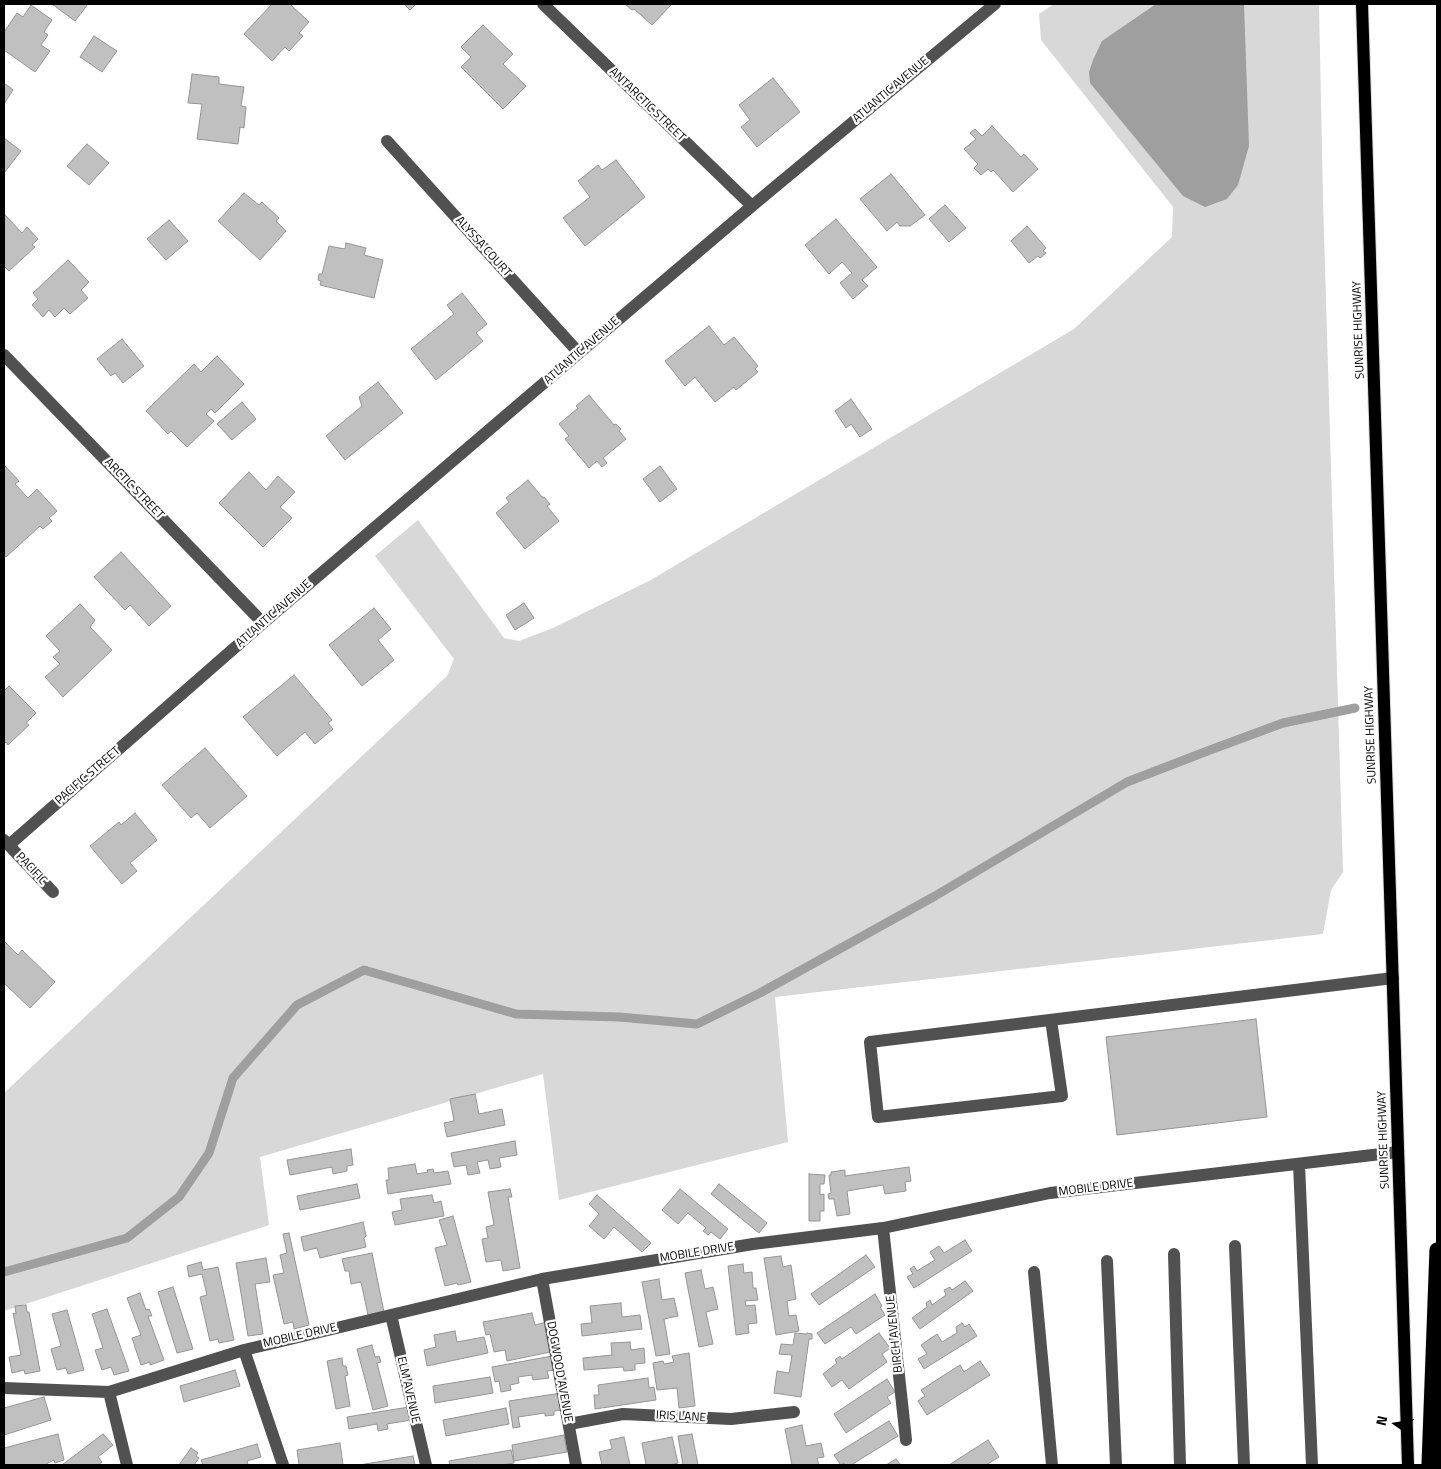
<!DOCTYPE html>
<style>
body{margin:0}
#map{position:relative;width:1441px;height:1469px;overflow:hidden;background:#fff;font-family:"Titillium Web",sans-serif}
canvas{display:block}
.frame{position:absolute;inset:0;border:5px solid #000;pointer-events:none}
.north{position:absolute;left:1371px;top:1399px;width:50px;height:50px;-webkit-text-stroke:4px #fff;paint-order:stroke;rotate:283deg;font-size:14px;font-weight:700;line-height:20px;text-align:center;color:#000}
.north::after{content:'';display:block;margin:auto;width:18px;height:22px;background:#000;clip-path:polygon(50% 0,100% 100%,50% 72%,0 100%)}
</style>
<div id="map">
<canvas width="1441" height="1469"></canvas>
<div class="frame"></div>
<div class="north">N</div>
</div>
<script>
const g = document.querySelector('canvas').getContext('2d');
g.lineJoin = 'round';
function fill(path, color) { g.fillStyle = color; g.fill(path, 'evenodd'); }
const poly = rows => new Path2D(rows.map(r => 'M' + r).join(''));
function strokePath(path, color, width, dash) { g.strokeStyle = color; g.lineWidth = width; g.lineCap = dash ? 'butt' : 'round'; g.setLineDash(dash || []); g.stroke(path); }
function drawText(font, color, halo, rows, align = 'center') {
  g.font = font + ' "Titillium Web",sans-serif'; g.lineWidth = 4.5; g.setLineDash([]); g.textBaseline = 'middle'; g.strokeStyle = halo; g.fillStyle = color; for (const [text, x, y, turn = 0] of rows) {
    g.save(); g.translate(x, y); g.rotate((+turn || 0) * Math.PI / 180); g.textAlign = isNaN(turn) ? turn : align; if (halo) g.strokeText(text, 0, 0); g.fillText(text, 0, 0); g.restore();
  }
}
fill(poly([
 [1054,4,1319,4,1323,199,1343,872,1331,890,1323,934,775,997,788,1142,559,1200,543,1074,260,1157,269,1225,4,1311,4,1093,447,676,454,659,375,556,418,520,504,638,519,641,553,628,649,581,1074,329,1172,237,1173,207,1041,40,1039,14]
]), '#d8d8d8');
fill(poly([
 [1156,4,1244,4,1249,146,1238,185,1227,199,1205,207,1183,196,1090,83,1089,72,1093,60,1102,41]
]), '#9f9f9f');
strokePath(poly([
 [4,1272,127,1238,179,1197,209,1153,233,1078,297,1005,364,970,516,1014,619,1017,697,1024,760,993,935,896,1127,782,1210,750,1283,723,1355,708]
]), '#9f9f9f', 9);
const building = poly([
 [52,4,88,4,75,21,52,4],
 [272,4,290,4,309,22,299,33,303,36,289,51,285,47,272,61,244,34,272,4],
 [404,4,416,4,410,10,404,4],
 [625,4,672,4,652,25,634,9,632,10,625,4],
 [31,5,52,20,44,32,48,35,41,45,50,51,35,72,4,50,4,32,17,13,23,17,31,5],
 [483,25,513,54,503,64,526,86,503,109,461,67,471,57,461,47,483,25],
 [94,36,117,51,102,72,80,57,94,36],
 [192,74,219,77,219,84,244,87,241,106,246,107,244,128,240,127,238,144,197,139,202,104,188,103,192,74],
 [773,78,800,112,757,147,741,127,750,120,739,105,773,78],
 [4,83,13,90,4,104,4,83],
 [992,126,1021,157,1024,154,1038,169,1013,192,993,170,991,172,988,169,981,175,974,168,978,164,964,149,976,139,970,133,975,129,982,136,992,126],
 [4,138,21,151,4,173,4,138],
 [87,144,109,163,89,185,67,166,87,144],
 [616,160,645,197,585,246,563,218,590,197,578,181,598,165,602,170,616,160],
 [891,174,925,215,910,226,900,226,897,222,887,231,860,199,891,174],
 [244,193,259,205,262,202,279,218,276,221,286,231,260,260,218,221,244,193],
 [945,205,966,228,949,242,929,219,945,205],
 [5,215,22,233,27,227,38,239,32,245,35,247,9,271,4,266,4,216,5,215],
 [836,219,877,267,862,280,868,286,853,299,840,283,852,273,842,262,829,274,805,245,836,219],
 [169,220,188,241,166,260,147,239,169,220],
 [1027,226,1046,248,1043,251,1046,253,1040,258,1038,256,1029,263,1011,241,1027,226],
 [346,243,366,248,364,255,383,260,374,298,320,285,321,281,318,280,319,274,322,274,329,246,345,249,346,243],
 [68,260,89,282,81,290,88,298,70,314,64,308,55,317,49,310,43,317,32,305,38,299,33,293,68,260],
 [462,293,487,324,476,333,483,341,436,380,411,349,454,314,447,305,462,293],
 [709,326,724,345,734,337,758,366,755,369,758,372,736,390,734,387,715,402,695,377,685,386,665,361,709,326],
 [122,339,144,366,123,383,115,373,111,376,97,359,122,339],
 [217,356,244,384,215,413,211,409,206,414,214,421,187,447,171,431,168,434,146,411,194,364,201,372,217,356],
 [378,382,403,413,345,460,326,436,362,406,359,397,378,382],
 [589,395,614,425,616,424,621,429,619,431,626,439,603,458,607,463,602,467,597,461,589,468,565,439,569,436,559,424,578,408,576,406,589,395],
 [851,399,872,429,860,437,851,424,846,428,835,411,851,399],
 [242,402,256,419,232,440,217,424,242,402],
 [4,465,19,481,15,484,28,498,37,489,57,511,49,518,52,521,43,529,40,526,6,557,4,554,4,465],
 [660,466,677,489,660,502,643,479,660,466],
 [249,472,266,490,278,476,295,492,280,507,292,518,263,547,219,503,249,472],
 [528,480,542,497,544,497,550,504,547,506,559,521,525,549,496,513,509,502,506,498,528,480],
 [121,552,171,606,149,626,130,605,125,610,94,577,121,552],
 [524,603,534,618,515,630,506,615,524,603],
 [80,604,95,620,90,627,112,650,63,697,45,677,60,664,53,657,60,651,46,636,80,604],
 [374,608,391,629,378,640,394,660,362,686,329,645,374,608],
 [294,675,332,720,328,723,333,729,315,744,305,732,277,756,243,717,294,675],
 [9,686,36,713,26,723,29,725,8,745,6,742,4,744,4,691,9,686],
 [205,748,247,796,210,828,197,813,191,818,162,785,205,748],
 [135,813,157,840,130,863,137,871,122,884,90,846,119,822,121,825,135,813],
 [4,941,18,955,22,950,55,982,30,1008,4,983,4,941],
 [1256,1019,1267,1117,1117,1135,1106,1037,1256,1019],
 [475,1094,479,1114,502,1109,505,1125,447,1137,444,1123,454,1121,450,1099,475,1094],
 [515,1141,517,1155,499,1158,501,1167,490,1169,488,1160,477,1162,480,1173,468,1175,466,1165,454,1167,451,1153,515,1141],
 [351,1149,353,1165,347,1166,347,1171,333,1174,332,1167,290,1175,287,1160,351,1149],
 [415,1164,417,1174,428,1172,427,1170,433,1169,434,1173,448,1171,451,1184,388,1194,386,1180,389,1180,388,1168,415,1164],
 [909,1167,911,1181,905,1182,906,1191,885,1194,883,1185,847,1191,850,1214,837,1216,834,1199,829,1199,828,1194,831,1193,829,1175,831,1175,831,1172,845,1170,845,1176,909,1167],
 [809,1174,825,1175,824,1184,820,1184,820,1195,824,1194,824,1211,820,1211,820,1221,809,1221,809,1174],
 [357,1184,360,1198,300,1210,297,1196,357,1184],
 [719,1184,767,1223,759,1233,711,1194,719,1184],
 [510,1189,512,1197,508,1197,520,1268,503,1271,501,1260,486,1262,482,1239,488,1238,486,1227,494,1225,488,1192,510,1189],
 [680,1189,728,1229,720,1239,711,1232,708,1235,703,1231,706,1228,688,1213,678,1224,662,1210,680,1189],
 [432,1195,434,1203,441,1201,444,1216,395,1225,392,1212,402,1210,400,1199,432,1195],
 [597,1195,651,1243,642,1252,614,1227,604,1239,589,1226,599,1214,589,1204,597,1195],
 [453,1216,471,1282,458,1285,457,1283,445,1286,435,1248,447,1245,439,1220,453,1216],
 [363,1222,366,1236,364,1238,366,1247,320,1258,317,1248,304,1251,301,1237,363,1222],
 [289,1233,309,1325,294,1329,293,1322,284,1324,273,1275,284,1273,280,1255,287,1253,283,1234,289,1233],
 [965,1240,972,1251,914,1288,907,1277,913,1274,910,1269,914,1266,917,1271,935,1260,930,1252,939,1246,944,1253,965,1240],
 [372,1253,384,1312,368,1315,361,1282,351,1284,349,1271,345,1271,342,1259,372,1253],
 [866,1255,875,1267,819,1305,811,1294,866,1255],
 [781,1256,783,1267,791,1265,796,1299,787,1301,789,1316,796,1315,799,1331,776,1335,764,1258,781,1256],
 [266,1258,270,1282,255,1284,263,1334,248,1336,236,1263,266,1258],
 [201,1262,203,1270,218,1267,234,1340,219,1343,218,1339,210,1341,200,1297,207,1295,202,1274,189,1277,187,1266,201,1262],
 [743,1264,744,1273,752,1272,753,1288,756,1288,758,1300,745,1301,746,1306,755,1305,757,1323,748,1324,749,1333,736,1335,728,1266,743,1264],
 [701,1270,705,1289,713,1287,718,1309,706,1312,713,1344,699,1347,685,1273,701,1270],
 [659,1279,662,1300,674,1298,678,1316,664,1319,670,1354,656,1356,642,1282,659,1279],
 [965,1281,973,1291,920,1329,912,1318,927,1307,926,1303,930,1300,932,1305,946,1295,944,1290,950,1287,952,1290,965,1281],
 [173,1287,193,1349,177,1353,158,1292,173,1287],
 [140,1293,146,1310,149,1309,152,1316,148,1316,164,1360,150,1365,150,1362,141,1365,132,1338,141,1335,127,1298,140,1293],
 [875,1294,882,1306,880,1307,885,1315,856,1334,851,1327,825,1344,817,1333,875,1294],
 [621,1303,622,1317,640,1315,642,1329,582,1336,581,1324,592,1323,590,1306,621,1303],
 [26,1305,27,1312,29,1312,40,1371,25,1374,24,1370,12,1373,9,1357,21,1355,13,1313,16,1314,15,1306,26,1305],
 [107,1309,129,1371,114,1375,111,1367,102,1370,95,1350,103,1348,92,1314,107,1309],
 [67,1310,84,1370,68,1374,66,1368,57,1370,51,1349,61,1346,52,1314,67,1310],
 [532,1313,535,1325,547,1322,550,1352,507,1361,505,1350,494,1352,490,1334,486,1335,483,1322,532,1313],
 [962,1323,965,1327,969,1324,977,1336,924,1369,918,1359,927,1354,921,1345,937,1334,942,1342,957,1333,956,1327,962,1323],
 [455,1331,457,1342,484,1337,488,1353,427,1366,424,1350,436,1347,434,1335,455,1331],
 [795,1333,806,1334,807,1333,812,1334,812,1339,809,1339,801,1397,774,1393,777,1371,789,1373,792,1355,779,1354,781,1344,793,1345,795,1333],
 [879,1333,890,1348,882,1354,887,1362,849,1389,842,1380,832,1387,823,1374,837,1363,835,1360,840,1356,842,1359,879,1333],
 [630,1342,631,1350,644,1348,645,1363,635,1364,635,1370,624,1371,623,1367,584,1370,583,1358,612,1355,611,1343,630,1342],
 [372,1345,375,1357,379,1356,381,1362,377,1363,388,1406,373,1410,357,1349,372,1345],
 [689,1353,695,1406,679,1408,677,1388,657,1390,653,1363,663,1361,664,1364,674,1362,672,1356,689,1353],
 [552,1356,555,1370,547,1371,549,1378,533,1380,532,1375,518,1377,519,1383,510,1385,511,1390,501,1392,499,1381,495,1382,492,1367,552,1356],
 [342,1358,343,1366,346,1366,348,1375,345,1376,350,1406,336,1409,327,1361,342,1358],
 [980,1361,990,1375,927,1415,918,1401,925,1396,921,1390,960,1365,964,1372,980,1361],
 [235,1370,240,1386,184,1402,180,1386,235,1370],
 [490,1377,493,1393,435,1403,433,1386,490,1377],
 [648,1378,649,1388,654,1387,656,1400,595,1409,594,1395,599,1395,598,1385,648,1378],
 [887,1379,895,1392,887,1397,891,1403,846,1433,834,1414,887,1379],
 [561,1393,564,1410,554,1411,554,1415,545,1416,545,1413,518,1417,520,1427,513,1428,509,1401,561,1393],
 [44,1397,51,1420,4,1435,4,1408,44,1397],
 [409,1407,411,1420,387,1424,388,1429,378,1431,377,1424,349,1429,347,1417,409,1407],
 [506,1408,509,1424,446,1436,443,1420,506,1408],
 [889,1421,898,1436,851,1465,845,1465,844,1463,841,1465,838,1465,840,1464,834,1455,889,1421],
 [802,1425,806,1446,821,1443,824,1457,817,1458,819,1465,792,1465,785,1429,802,1425],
 [58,1434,64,1460,55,1463,54,1460,46,1464,46,1465,4,1465,4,1448,58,1434],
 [103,1434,113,1445,98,1457,102,1462,98,1465,62,1465,103,1434],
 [692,1434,698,1465,683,1465,678,1436,692,1434],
 [564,1435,567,1452,514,1461,512,1445,564,1435],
 [624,1437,630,1465,602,1465,599,1452,612,1449,610,1440,624,1437],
 [672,1437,678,1463,670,1465,646,1465,642,1443,672,1437],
 [988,1440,999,1457,986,1465,949,1465,988,1440],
 [340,1443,343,1465,299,1465,297,1450,340,1443],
 [257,1444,261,1457,247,1461,248,1465,203,1465,201,1460,257,1444],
 [191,1448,198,1453,196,1456,199,1458,194,1465,179,1465,191,1448],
 [511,1450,514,1463,502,1465,450,1465,449,1461,511,1450],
 [413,1456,415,1465,359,1465,413,1456],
 [896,1459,901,1465,886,1465,896,1459]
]);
fill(building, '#c0c0c0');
strokePath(building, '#959595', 1);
const major = poly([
 [1362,4,1408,1465]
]);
const highway = poly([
 [1429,1465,1437,1250]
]);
strokePath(major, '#dbdbdb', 14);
strokePath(highway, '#dbdbdb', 16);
strokePath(poly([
 [543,4,752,206],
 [387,141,579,353],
 [4,355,263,623],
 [4,840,53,892],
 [9,845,263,623,579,353,752,206,995,4],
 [1051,1020,1062,1096,878,1117,870,1042,1393,978],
 [1299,1164,1312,1465],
 [883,1228,906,1440],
 [1235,1246,1244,1465],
 [1174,1254,1180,1465],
 [1107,1261,1116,1465],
 [1034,1272,1052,1465],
 [542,1279,576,1465],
 [391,1315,426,1465],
 [244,1350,283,1465],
 [4,1388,109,1392,244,1350,542,1279,753,1244,883,1228,1050,1193,1398,1152],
 [109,1392,127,1465],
 [569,1424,623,1414,731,1419,794,1412]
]), '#515151', 12);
strokePath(major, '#000', 12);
strokePath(highway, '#000', 15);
drawText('12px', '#000', '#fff', [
 ["ATLANTIC AVENUE",891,90,-40],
 ["ANTARCTIC STREET",647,105,44],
 ["ALYSSA COURT",483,247,48],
 ["SUNRISE HIGHWAY",1359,330,-92],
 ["ATLANTIC AVENUE",582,351,-41],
 ["ARCTIC STREET",134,489,46],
 ["ATLANTIC AVENUE",274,614,-41],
 ["SUNRISE HIGHWAY",1371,735,-92],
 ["PACIFIC STREET",88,776,-41],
 ["PACIFIC",31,869,47],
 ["SUNRISE HIGHWAY",1384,1140,-92],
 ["MOBILE DRIVE",1096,1188,-7],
 ["MOBILE DRIVE",697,1253,-9],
 ["BIRCH AVENUE",895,1334,-96],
 ["MOBILE DRIVE",300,1336,-13],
 ["DOGWOOD AVENUE",559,1372,80],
 ["ELM AVENUE",408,1390,77],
 ["IRIS LANE",681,1417,3]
]);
</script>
